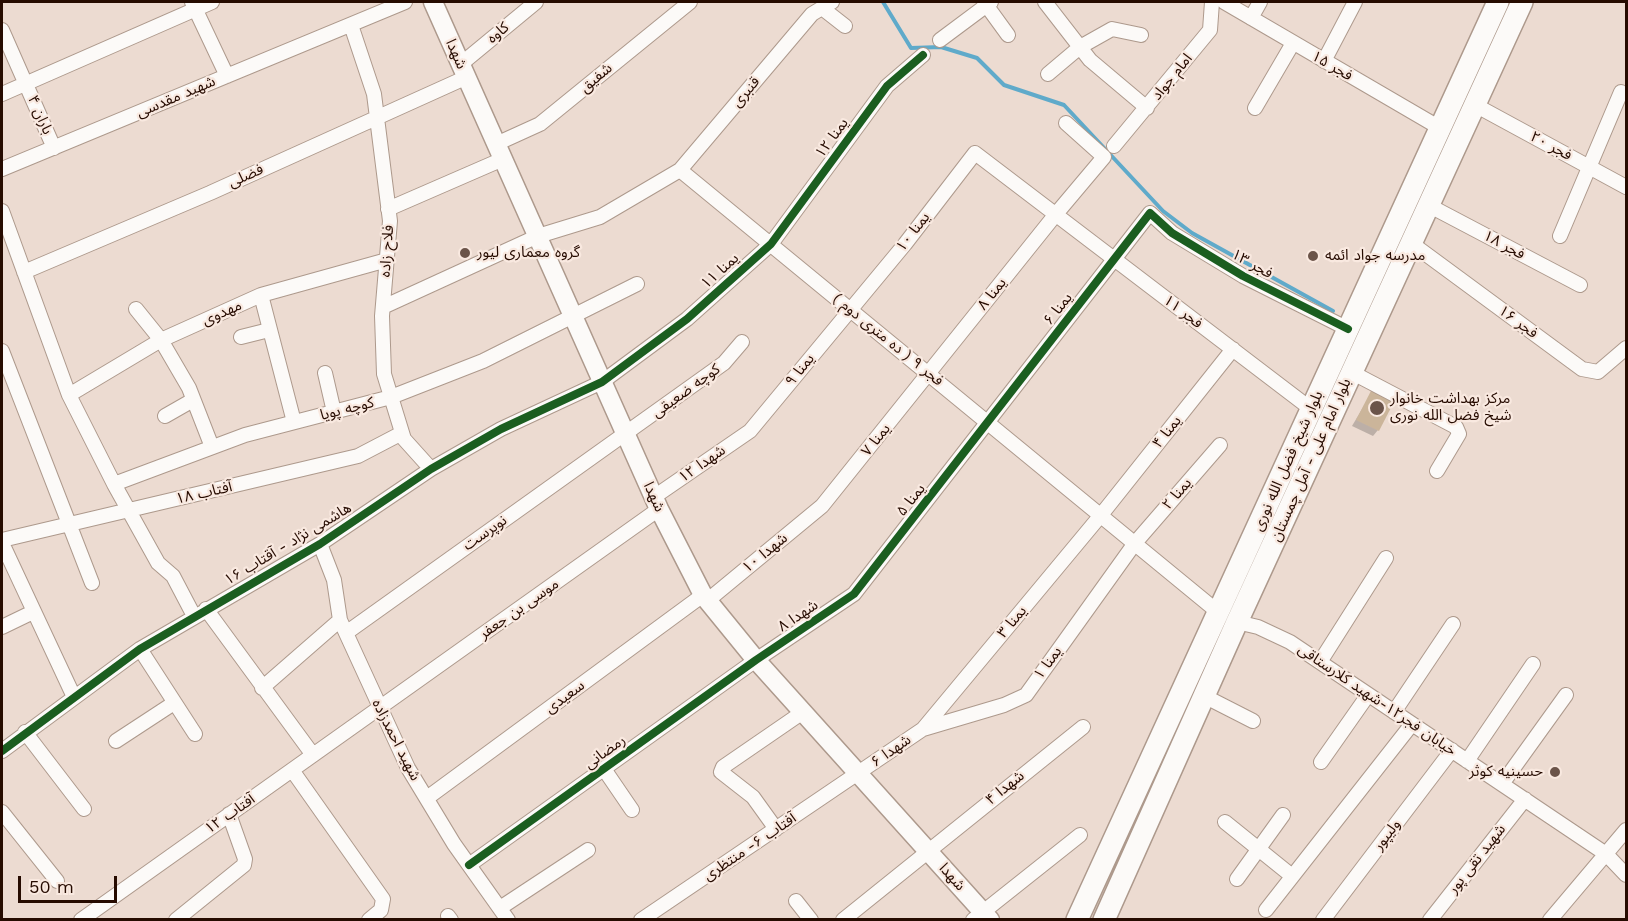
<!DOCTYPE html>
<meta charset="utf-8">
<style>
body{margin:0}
#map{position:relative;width:1628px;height:921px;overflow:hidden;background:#ecdbd1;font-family:"Work Sans",sans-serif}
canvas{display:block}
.frame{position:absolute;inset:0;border:3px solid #260b00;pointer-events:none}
.scale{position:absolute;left:18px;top:876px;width:99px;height:27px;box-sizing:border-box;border:3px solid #260b00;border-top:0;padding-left:8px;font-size:18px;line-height:21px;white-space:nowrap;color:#260b00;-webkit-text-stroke:4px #f9e9e0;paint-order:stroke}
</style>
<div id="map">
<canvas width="1628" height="921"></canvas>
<div class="frame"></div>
<div class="scale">50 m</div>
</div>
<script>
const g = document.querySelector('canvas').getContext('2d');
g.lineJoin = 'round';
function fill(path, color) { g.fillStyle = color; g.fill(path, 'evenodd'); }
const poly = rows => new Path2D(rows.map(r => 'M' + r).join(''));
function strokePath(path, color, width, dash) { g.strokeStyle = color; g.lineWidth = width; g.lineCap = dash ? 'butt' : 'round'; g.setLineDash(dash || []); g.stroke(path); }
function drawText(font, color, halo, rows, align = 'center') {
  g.font = font + ' "Work Sans","Noto Sans Arabic",sans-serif'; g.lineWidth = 4.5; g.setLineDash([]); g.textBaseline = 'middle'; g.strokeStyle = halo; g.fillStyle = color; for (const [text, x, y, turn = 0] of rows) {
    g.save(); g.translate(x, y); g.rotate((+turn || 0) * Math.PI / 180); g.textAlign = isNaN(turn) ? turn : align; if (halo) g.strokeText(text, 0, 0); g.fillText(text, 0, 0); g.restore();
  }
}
fill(poly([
 [1375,387,1378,430,1373,436,1352,426]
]), '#0003');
strokePath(poly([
 [883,2,911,48,941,47,977,58,1004,85,1064,105,1163,211,1192,233,1333,311]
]), '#5faaca', 4);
fill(poly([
 [1374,385,1397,396,1379,431,1356,420]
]), '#cbb59a');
const street = poly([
 [192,2,227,76],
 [984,2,1008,35],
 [1045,2,1090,60,1147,108],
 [1224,2,1440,128],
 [822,8,845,26],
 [1251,18,1260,2],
 [351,25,374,94,390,221,382,316,384,374,404,439,431,469],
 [2,30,54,148],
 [940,40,991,2],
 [1324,61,1355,2],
 [461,64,536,2],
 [1048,74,1080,47,1112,29,1141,35],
 [2,94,212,2],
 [1475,105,1626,187],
 [1255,108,1293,43],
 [496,144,540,124,690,2],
 [1114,146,1210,30,1212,2],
 [2,169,405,2],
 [680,170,1218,612],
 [1428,205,1580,285],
 [388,209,503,159],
 [2,211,69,395,114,484,158,563,173,576,194,616],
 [1560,236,1621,92],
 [1411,243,1582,369,1598,372,1626,348],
 [24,272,210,193,467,77],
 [261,295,294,422],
 [383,307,538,236,600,217,680,170,812,14,832,2],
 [136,309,161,340,189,388,212,447],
 [241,337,269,330],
 [2,351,92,583],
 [1351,372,1456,427,1459,434,1437,471],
 [325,373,334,412],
 [69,395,161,340,261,295,387,260],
 [165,416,193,400],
 [114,484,245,435,391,397,483,361,637,284],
 [654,497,750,431,905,244,975,153,1311,409],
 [2,540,358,456,402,433],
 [2,543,74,697],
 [320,544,334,580,340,620,408,768,454,844,508,920],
 [707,601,822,506,1056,214,1104,157,1066,123],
 [206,609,313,755],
 [1237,622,1258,627,1290,642,1606,854,1626,875],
 [2,627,33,612],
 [346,633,724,363,742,342],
 [140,649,195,734],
 [1320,662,1386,558],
 [262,688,340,620],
 [1204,696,1253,721],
 [1394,712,1453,624],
 [923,729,1004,705,1026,695,1135,543,1220,445],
 [25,732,84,809],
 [116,741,174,703],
 [2,751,140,649,320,544,431,469,501,429,602,382,687,319,771,244,887,86,923,55],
 [1467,761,1533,664],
 [1321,762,1368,695],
 [604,769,632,810],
 [292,770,383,899,381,910,369,920],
 [1502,784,1566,695],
 [427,798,703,595],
 [2,812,57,881],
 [1225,822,1292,876],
 [776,829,753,797,721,772,723,767,803,712],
 [469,865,756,660,854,594,1150,213,1172,233,1243,276,1348,329],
 [1237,879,1283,815],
 [796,901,811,920],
 [500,908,588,850],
 [1266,910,1412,724],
 [448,916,451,920],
 [81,920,659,509],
 [176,920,244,865,245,859,229,814],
 [641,920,923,729,1101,515,1233,349],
 [843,920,1083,727],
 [973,920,1080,835],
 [1323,920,1452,750],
 [1430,920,1525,799],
 [1550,920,1626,830]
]);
const secondary = poly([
 [433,2,659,509,703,595,756,660,990,920]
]);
const primary = poly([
 [1077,920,1498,2],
 [1104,920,1237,622,1522,2]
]);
strokePath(street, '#ad998c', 16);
strokePath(secondary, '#ad998c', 21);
strokePath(primary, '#ad998c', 24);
strokePath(street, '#fcfaf8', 14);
strokePath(secondary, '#fcfaf8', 18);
strokePath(primary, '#fcfaf8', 21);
strokePath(poly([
 [2,751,140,649,320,544,431,469,501,429,602,382,687,319,771,244,887,86,923,55],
 [469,865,756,660,854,594,1150,213,1172,233,1243,276,1348,329]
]), '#1b5e20', 8);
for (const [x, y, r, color] of [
 [465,253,6,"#6b5449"],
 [1313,256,6,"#6b5449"],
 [1377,408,8,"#6b5449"],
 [1555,772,6,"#6b5449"]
]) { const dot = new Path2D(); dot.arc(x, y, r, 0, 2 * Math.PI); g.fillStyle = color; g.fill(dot); strokePath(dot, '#f9e9e0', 2); }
drawText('15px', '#260b00', '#f9e9e0', [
 ["کاوه",498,33,-40],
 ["شهدا",456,54,66],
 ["فجر ۱۵",1332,66,30],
 ["امام جواد",1172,77,-51],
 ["شفیق",596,78,-40],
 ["قنبری",746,92,-50],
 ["شهید مقدسی",176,97,-23],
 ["باران ۴",40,115,66],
 ["یمنا ۱۲",832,138,-54],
 ["فجر ۲۰",1551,146,28],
 ["فضلی",246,176,-24],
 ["یمنا ۱۰",913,232,-52],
 ["فجر ۱۸",1504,245,28],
 ["فلاح زاده",387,251,-86],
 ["فجر ۱۳",1252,264,29],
 ["یمنا ۱۱",720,271,-42],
 ["یمنا ۸",992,294,-52],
 ["یمنا ۶",1058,309,-52],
 ["فجر ۱۱",1183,312,37],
 ["مهدوی",222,313,-24],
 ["فجر ۱۶",1518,322,36],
 ["فجر ۹ ( ده متری دوم )",888,340,39],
 ["یمنا ۹",800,370,-51],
 ["کوچه ضعیقی",686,391,-36],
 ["کوچه پویا",347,409,-14],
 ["یمنا ۴",1167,432,-52],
 ["یمنا ۷",876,440,-51],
 ["بلوار امام علی - آمل چمستان",1311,460,-66],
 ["بلوار شیخ فضل الله نوری",1288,461,-66],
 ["شهدا ۱۲",702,464,-35],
 ["آفتاب ۱۸",204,493,-13],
 ["یمنا ۲",1177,494,-49],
 ["شهدا",654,497,65],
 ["یمنا ۵",911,500,-52],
 ["نوپرست",485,533,-35],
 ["هاشمی نژاد - آقتاب ۱۶",288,544,-31],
 ["شهدا ۱۰",765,553,-39],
 ["موسی بن جعفر",519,609,-35],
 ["شهدا ۸",798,616,-34],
 ["یمنا ۳",1012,622,-50],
 ["یمنا ۱",1048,663,-54],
 ["سعیدی",565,697,-36],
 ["خيابان فجر۱۲-شهيد كلارستاقی",1377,700,34],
 ["شهید احمدزاده",396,740,63],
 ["شهدا ۶",891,751,-35],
 ["رمضانی",605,752,-36],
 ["شهدا ۴",1005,788,-39],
 ["آفتاب ۱۲",230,814,-35],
 ["ولیپور",1387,835,-53],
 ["آفتاب ۶- منتظری",750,847,-34],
 ["شهید تقی پور",1477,859,-52],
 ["شهدا",952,877,48]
]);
drawText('15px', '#260b00', '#f9e9e0', [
 ["گروه معماری لیور",477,253],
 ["مدرسه جواد ائمه",1325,256],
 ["مرکز بهداشت خانوار",1390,399],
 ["شیخ فضل الله نوری",1390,416],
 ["حسینیه کوثر",1543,772,"right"]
], 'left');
</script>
